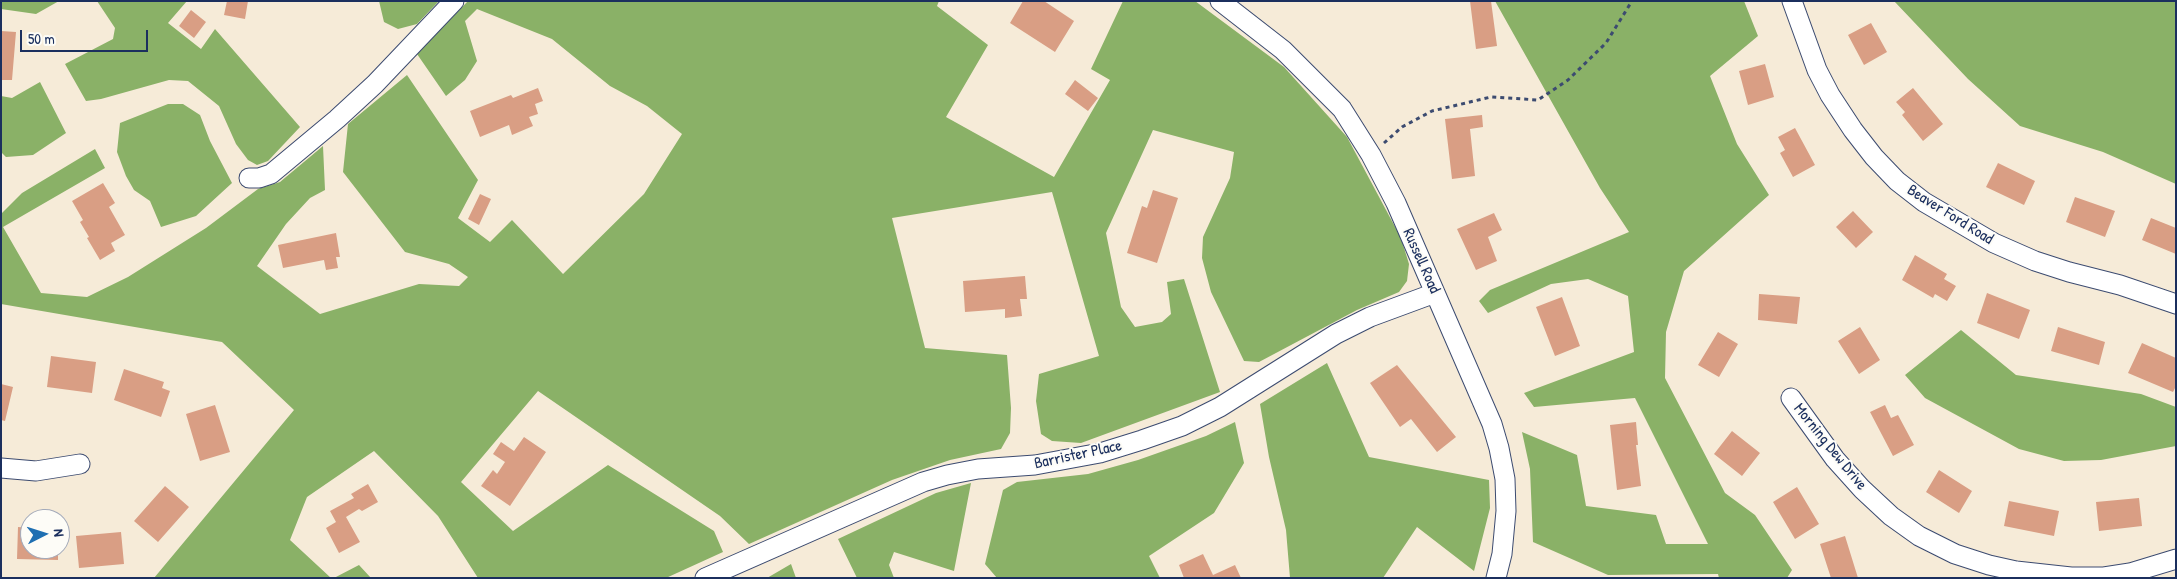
<!DOCTYPE html>
<style>
body{margin:0}
#map{position:relative;width:2177px;height:579px;overflow:hidden;background:#f6ebd8;font-family:"Patrick Hand",sans-serif}
canvas{display:block}
.frame{position:absolute;inset:0;border:2px solid #1b2f5e;pointer-events:none}
.north{position:absolute;left:20px;top:509px;width:50px;height:50px;box-sizing:border-box;background:#fdfcf7;border:1px solid #a3aaba;border-radius:50%;rotate:85deg;font-size:14px;font-weight:700;line-height:20px;text-align:center;color:#1b2f5e}
.north::after{content:'';display:block;margin:auto;width:18px;height:22px;background:#1f6fb2;clip-path:polygon(50% 0,100% 100%,50% 72%,0 100%)}
.scale{position:absolute;left:20px;top:30px;width:128px;height:22px;box-sizing:border-box;border:2px solid #1b2f5e;border-top:0;padding-left:6px;font-size:15px;line-height:18px;white-space:nowrap;color:#1b2f5e;-webkit-text-stroke:4px #fdfcf7;paint-order:stroke}
</style>
<div id="map">
<canvas width="2177" height="579"></canvas>
<div class="frame"></div>
<div class="north">N</div>
<div class="scale">50 m</div>
</div>
<script>
const g = document.querySelector('canvas').getContext('2d');
g.lineJoin = 'round';
function fill(path, color) { g.fillStyle = color; g.fill(path, 'evenodd'); }
const poly = rows => new Path2D(rows.map(r => 'M' + r).join(''));
function strokePath(path, color, width, dash) { g.strokeStyle = color; g.lineWidth = width; g.lineCap = dash ? 'butt' : 'round'; g.setLineDash(dash || []); g.stroke(path); }
function drawText(font, color, halo, rows, align = 'center') {
  g.font = font + ' "Patrick Hand",sans-serif'; g.lineWidth = 4; g.setLineDash([]); g.textBaseline = 'middle'; g.strokeStyle = halo; g.fillStyle = color; for (const [text, x, y, turn = 0] of rows) {
    g.save(); g.translate(x, y); g.rotate((+turn || 0) * Math.PI / 180); g.textAlign = isNaN(turn) ? turn : align; if (halo) g.strokeText(text, 0, 0); g.fillText(text, 0, 0); g.restore();
  }
}
fill(poly([
 [1,1,59,1,36,14,1,9],
 [97,1,187,1,168,23,201,49,215,29,300,127,268,161,257,165,248,160,236,144,219,106,188,81,169,80,101,99,86,101,65,64,113,39,115,28],
 [379,1,439,1,417,24,398,29,384,22],
 [468,1,939,1,937,6,988,45,946,117,1054,177,1110,80,1091,69,1123,1,1195,1,1284,67,1347,137,1401,238,1409,264,1407,281,1399,292,1357,310,1259,362,1244,361,1211,292,1202,258,1203,237,1230,178,1234,152,1153,130,1106,233,1121,307,1135,327,1162,322,1171,314,1167,282,1184,279,1220,392,1081,443,1052,441,1041,434,1036,401,1039,374,1099,356,1052,192,892,218,925,348,1007,355,1011,408,1010,433,1001,449,950,460,892,480,749,544,720,516,538,391,461,482,513,531,608,465,714,531,723,552,666,578,478,578,438,516,374,451,307,497,290,540,331,578,154,578,294,410,222,342,1,304,1,214,22,193,95,149,105,168,3,227,41,293,87,297,128,277,206,228,258,189,280,182,323,146,325,190,310,198,286,224,257,266,320,314,419,284,459,286,468,277,449,264,405,252,343,172,348,124,407,75,478,180,458,218,490,242,512,220,563,274,644,194,682,134,647,106,610,86,552,39,477,9,465,21,477,61,465,80,446,96,417,54],
 [1495,1,1744,1,1758,36,1710,76,1737,144,1769,195,1684,271,1666,332,1665,378,1725,493,1755,515,1792,570,1787,578,1719,578,1718,574,1608,575,1533,542,1530,469,1522,432,1577,455,1586,506,1656,515,1666,544,1708,544,1635,398,1534,407,1524,393,1634,352,1628,296,1588,279,1551,284,1488,313,1479,301,1490,290,1629,232,1600,188],
 [1894,1,2176,1,2176,184,2103,152,2020,126,1968,79],
 [40,82,66,133,33,155,6,157,1,152,1,96,12,98],
 [168,104,183,104,200,115,210,141,232,183,196,216,161,227,150,201,134,190,126,176,117,152,120,123],
 [1961,330,2016,375,2141,394,2176,407,2176,446,2101,460,2064,461,2019,449,1925,398,1905,375],
 [1327,363,1369,457,1489,480,1490,508,1474,571,1417,527,1383,578,1290,578,1286,530,1269,457,1260,404],
 [1235,422,1244,463,1214,513,1149,556,1160,578,997,578,985,564,1003,490,1017,482,1088,474,1138,460,1206,436],
 [971,483,954,571,894,552,889,565,894,578,857,578,838,539,936,493],
 [791,564,796,578,767,578],
 [359,565,371,578,334,578]
]), '#8ab167');
fill(poly([
 [227,1,248,1,245,19,224,15],
 [1023,1,1044,1,1074,21,1055,52,1010,23],
 [1470,1,1491,1,1497,46,1476,49],
 [191,10,206,22,194,38,179,26],
 [1871,23,1887,52,1864,65,1848,35],
 [1,31,16,32,12,80,1,80],
 [1765,64,1774,97,1748,105,1739,71],
 [1075,80,1098,98,1088,111,1065,94],
 [538,88,543,101,535,104,538,114,529,117,533,126,512,135,509,125,480,137,470,111,511,95,513,98],
 [1913,88,1943,124,1923,141,1902,115,1905,112,1896,102],
 [1482,115,1483,127,1470,129,1475,176,1452,179,1445,119],
 [1795,128,1815,165,1793,177,1780,153,1785,150,1778,137],
 [1998,163,2035,181,2024,205,1986,187],
 [103,183,115,203,109,207,125,235,111,243,115,251,100,260,87,238,89,237,80,222,83,220,72,201],
 [1153,190,1178,198,1157,263,1127,253,1142,206,1147,208],
 [480,194,491,199,479,225,468,219],
 [2075,197,2115,211,2105,237,2066,222],
 [1853,211,1873,232,1856,248,1836,227],
 [1494,213,1502,230,1488,237,1497,261,1476,270,1457,229],
 [2151,218,2176,228,2176,254,2142,240],
 [336,233,340,257,336,257,338,268,326,270,324,260,283,268,278,245],
 [1915,255,1947,274,1944,279,1956,286,1947,301,1935,294,1933,298,1902,280],
 [1025,276,1027,299,1020,299,1022,316,1005,318,1005,309,965,312,963,281],
 [1987,293,2030,310,2019,339,1977,323],
 [1759,294,1800,297,1797,324,1758,320],
 [1562,297,1580,346,1555,356,1536,307],
 [1860,327,1880,360,1859,374,1838,341],
 [2058,327,2105,342,2099,365,2051,351],
 [1718,332,1738,344,1719,377,1698,365],
 [2142,343,2176,358,2176,386,2173,392,2128,373],
 [51,356,96,362,92,393,47,387],
 [1397,365,1456,437,1437,452,1411,419,1400,427,1370,383],
 [124,369,164,382,162,388,170,391,161,417,114,400],
 [1,384,13,387,5,421,1,420],
 [215,405,230,452,200,461,186,414],
 [1885,405,1891,418,1898,415,1914,445,1893,456,1870,412],
 [1636,422,1638,445,1636,445,1641,486,1617,490,1610,425],
 [1732,431,1760,453,1742,476,1714,454],
 [524,437,546,452,510,506,481,486,493,470,497,474,505,462,493,454,501,442,514,451],
 [1939,470,1972,491,1959,513,1926,492],
 [368,484,378,502,362,511,359,509,346,517,360,542,339,553,326,528,336,522,330,511,354,498,351,494],
 [165,486,189,507,158,542,134,521],
 [1797,487,1819,524,1795,539,1773,502],
 [2139,498,2142,526,2099,531,2096,502],
 [2009,501,2059,511,2054,536,2004,526],
 [18,527,30,528,30,549,58,549,58,560,17,559],
 [121,532,124,564,79,568,76,536],
 [1845,536,1858,578,1831,578,1820,544],
 [1203,554,1213,575,1235,565,1241,578,1184,578,1179,565]
]), '#d99e84');
const minor = poly([
 [1220,1,1283,50,1342,109,1371,155,1396,203,1492,424,1499,448,1505,479,1506,511,1502,554,1496,578],
 [1792,1,1817,70,1830,95,1853,130,1874,157,1897,181,1924,202,1994,243,2035,261,2069,272,2120,285,2176,304],
 [249,178,259,178,271,174,337,119,375,84,454,1],
 [1791,398,1835,459,1862,489,1891,516,1919,536,1955,554,1989,565,2016,571,2071,577,2104,577,2130,573,2176,559],
 [1,468,36,471,80,464],
 [705,578,923,482,947,475,978,469,1035,465,1100,453,1142,440,1182,426,1220,407,1336,334,1370,317,1435,293]
]);
strokePath(minor, '#3c4b70', 21);
strokePath(poly([
 [1384,143,1402,127,1432,111,1491,97,1538,100,1568,80,1606,43,1632,1]
]), '#3c4b70', 3, [4, 4]);
strokePath(minor, '#fff', 19);
drawText('16px', '#1b2f5e', '#fdfcf7', [
 ["Beaver Ford Road",1950,215,32],
 ["Russell Road",1421,261,66],
 ["Morning Dew Drive",1830,447,51],
 ["Barrister Place",1078,455,-12]
]);
</script>
